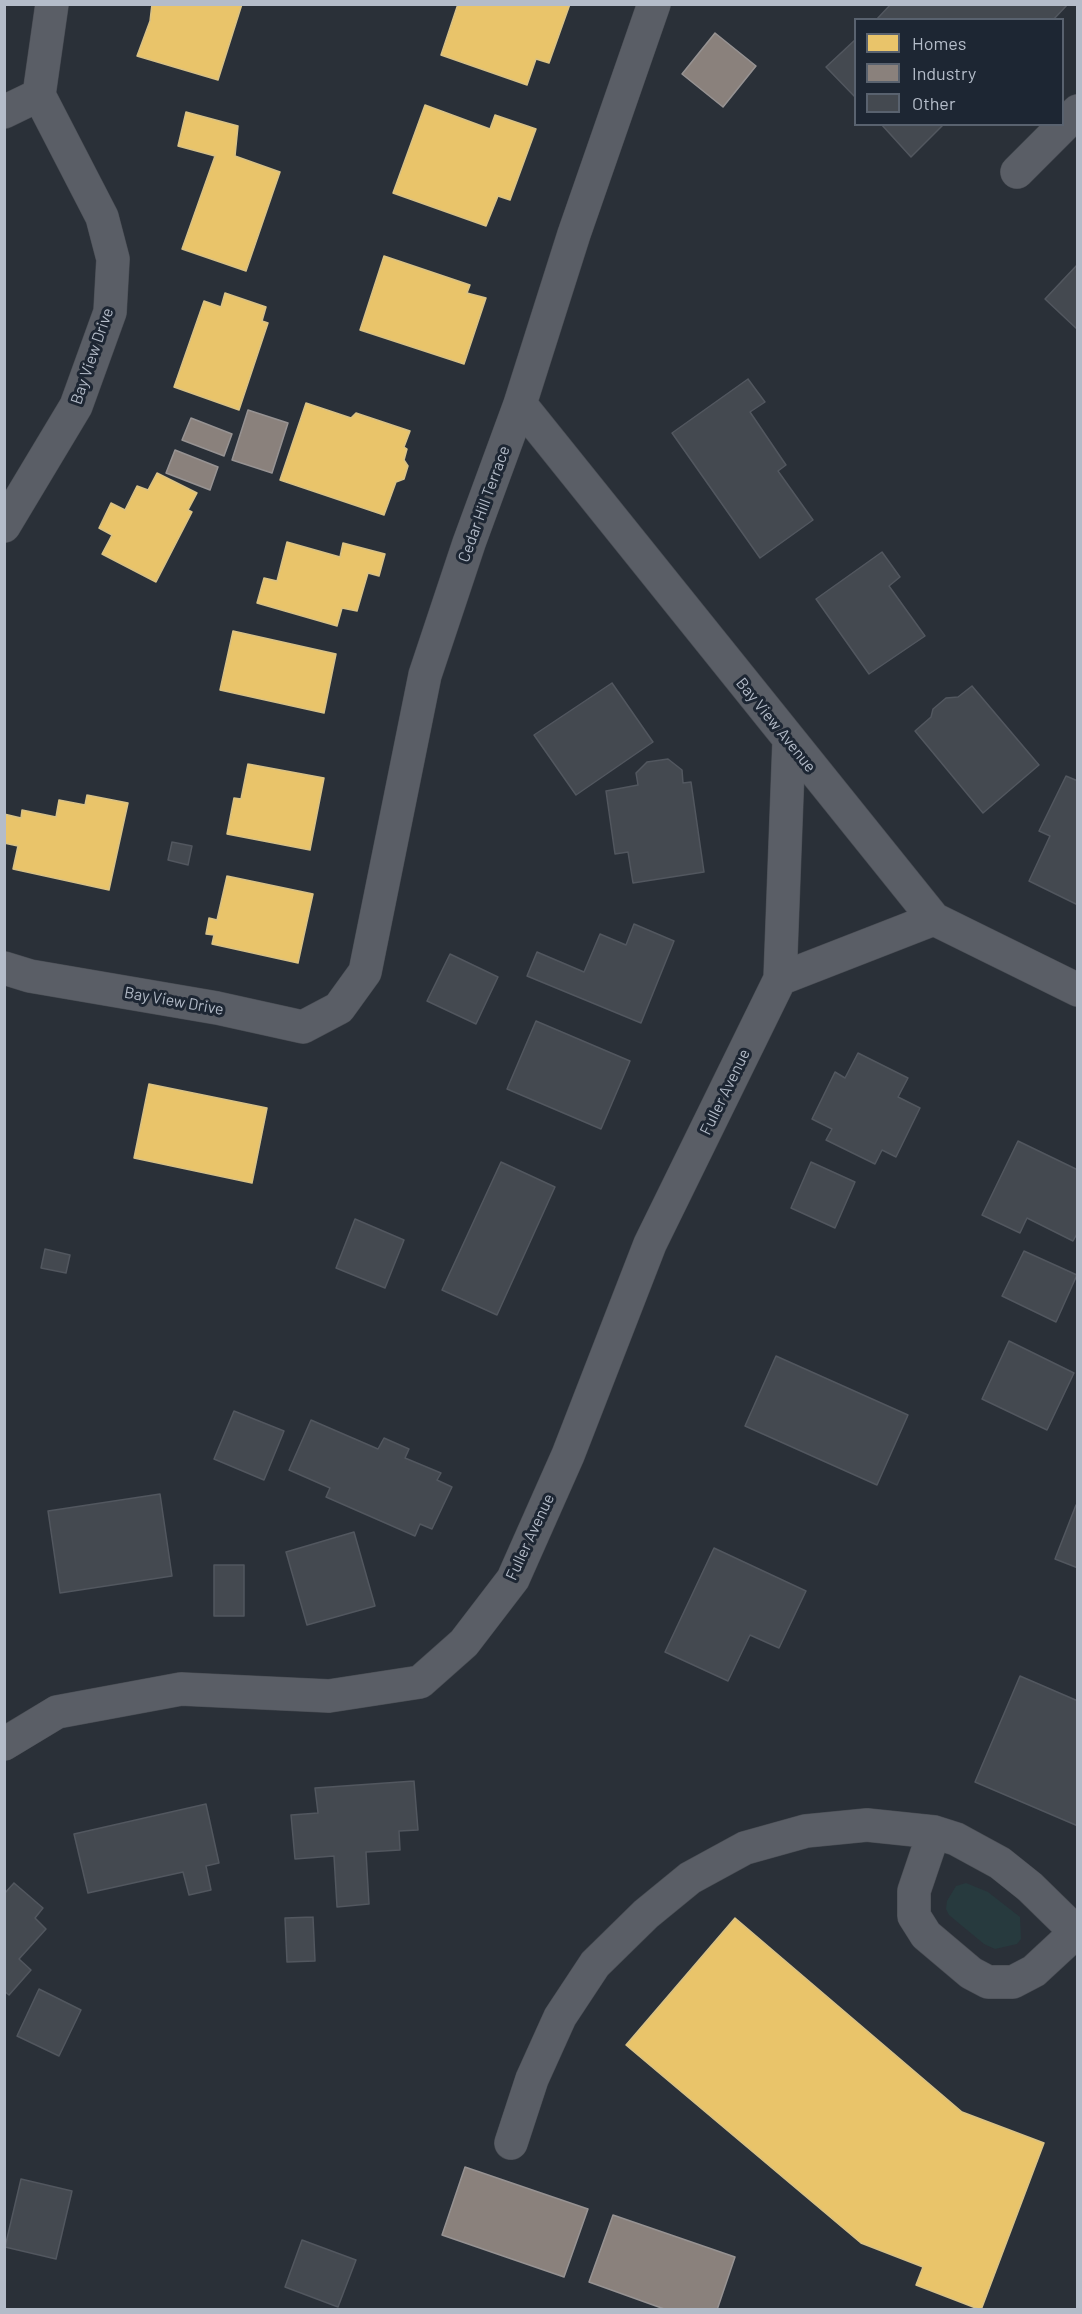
<!DOCTYPE html>
<style>
body{margin:0}
#map{position:relative;width:1082px;height:2314px;overflow:hidden;background:#2a3038;font-family:Barlow,sans-serif}
canvas{display:block}
.frame{position:absolute;inset:0;border:6px solid #b4bcc9;pointer-events:none}
.legend{position:absolute;left:854px;top:18px;width:210px;height:108px;box-sizing:border-box;background:#1d2633;border:2px solid #59626f;margin:0;padding:8px 10px;list-style:none;font-size:18px;color:#b4bcc9}
.legend li{display:flex;align-items:center;gap:12px;height:30px}
.legend b{width:30px;border:2px solid #59626f}
</style>
<div id="map">
<canvas width="1082" height="2314"></canvas>
<div class="frame"></div>
<ul class="legend">
<li><b style="height:16px;background:#e9c46a"></b>Homes</li>
<li><b style="height:16px;background:#8a817c"></b>Industry</li>
<li><b style="height:16px;background:#444950"></b>Other</li>
</ul>
</div>
<script>
const g = document.querySelector('canvas').getContext('2d');
g.lineJoin = 'round';
function fill(path, color) { g.fillStyle = color; g.fill(path, 'evenodd'); }
const poly = rows => new Path2D(rows.map(r => 'M' + r).join(''));
function strokePath(path, color, width, dash) { g.strokeStyle = color; g.lineWidth = width; g.lineCap = dash ? 'butt' : 'round'; g.setLineDash(dash || []); g.stroke(path); }
function drawText(font, color, halo, rows, align = 'center') {
  g.font = font + ' Barlow,sans-serif'; g.lineWidth = 6; g.setLineDash([]); g.textBaseline = 'middle'; g.strokeStyle = halo; g.fillStyle = color; for (const [text, x, y, turn = 0] of rows) {
    g.save(); g.translate(x, y); g.rotate((+turn || 0) * Math.PI / 180); g.textAlign = isNaN(turn) ? turn : align; if (halo) g.strokeText(text, 0, 0); g.fillText(text, 0, 0); g.restore();
  }
}
fill(poly([
 [966,1883,988,1892,1020,1917,1021,1939,1017,1944,995,1949,984,1944,949,1915,946,1909,947,1901,956,1886]
]), '#273a3e');
const homes = poly([
 [152,4,242,4,218,80,137,56,150,21,152,4],
 [458,4,570,4,549,63,536,59,527,85,441,55,458,4],
 [425,105,490,129,495,115,536,129,510,200,498,196,486,226,393,193,425,105],
 [186,112,238,126,235,156,280,172,246,271,182,249,215,156,178,146,186,112],
 [384,256,470,285,467,293,486,298,464,364,360,330,384,256],
 [225,293,266,307,262,321,268,323,239,410,174,387,204,301,221,307,225,293],
 [306,403,351,418,356,413,410,431,404,447,407,449,404,460,408,466,404,479,396,482,384,515,280,480,306,403],
 [157,473,197,493,188,510,192,512,156,582,102,554,112,535,99,528,111,503,125,510,137,486,148,490,157,473],
 [287,542,340,557,343,543,385,554,379,576,368,573,357,611,342,608,337,626,257,603,264,578,277,581,287,542],
 [233,631,336,654,324,713,220,690,233,631],
 [248,764,324,778,310,850,227,834,234,798,241,799,248,764],
 [87,795,128,803,109,890,13,869,18,846,4,843,4,814,21,818,22,810,56,817,59,800,85,805,87,795],
 [227,876,313,894,298,963,212,944,214,935,206,934,209,918,217,920,227,876],
 [149,1084,267,1108,252,1183,134,1158,149,1084],
 [735,1918,962,2112,1044,2143,981,2310,916,2285,923,2267,861,2243,626,2045,735,1918]
]);
fill(homes, '#e9c46a');
strokePath(homes, '#d9c286', 1.5);
const industry = poly([
 [715,33,756,66,723,107,682,74,715,33],
 [248,410,288,423,272,473,232,460,248,410],
 [191,418,232,434,224,456,182,440,191,418],
 [175,450,218,467,210,490,166,473,175,450],
 [465,2167,588,2209,564,2277,442,2235,465,2167],
 [613,2215,735,2257,717,2310,667,2310,589,2282,613,2215]
]);
fill(industry, '#8a817c');
strokePath(industry, '#979393', 1.5);
const building = poly([
 [891,4,1068,4,1053,20,876,20,891,4],
 [856,39,856,98,826,67,856,39],
 [881,124,944,124,911,157,881,124],
 [1078,264,1078,330,1045,299,1078,264],
 [748,379,765,402,750,412,786,465,778,471,813,520,760,558,672,433,748,379],
 [882,552,900,577,889,586,925,636,869,674,816,599,882,552],
 [612,683,653,742,576,795,534,735,612,683],
 [972,686,1039,765,983,813,915,731,931,717,933,709,946,698,958,697,972,686],
 [668,759,682,770,683,783,691,782,704,872,633,883,628,852,615,854,606,791,638,785,636,773,647,762,668,759],
 [1066,776,1078,781,1078,905,1029,881,1050,836,1039,831,1066,776],
 [172,842,192,846,188,865,168,860,172,842],
 [634,924,674,941,641,1023,527,976,537,952,584,972,600,934,626,945,634,924],
 [450,954,498,977,476,1024,427,1001,450,954],
 [536,1021,630,1061,601,1129,507,1089,536,1021],
 [858,1053,908,1078,898,1097,920,1108,896,1157,882,1150,875,1164,826,1140,832,1129,812,1119,835,1072,845,1078,858,1053],
 [1018,1141,1078,1170,1078,1232,1073,1241,1027,1218,1020,1233,982,1215,1018,1141],
 [501,1162,555,1187,497,1315,442,1290,501,1162],
 [811,1162,855,1182,835,1228,791,1208,811,1162],
 [355,1219,404,1240,385,1288,336,1268,355,1219],
 [45,1249,70,1255,66,1273,41,1268,45,1249],
 [1024,1251,1077,1275,1056,1322,1002,1296,1024,1251],
 [1009,1341,1074,1373,1047,1430,982,1399,1009,1341],
 [776,1356,908,1415,877,1485,745,1426,776,1356],
 [234,1411,284,1431,264,1480,214,1459,234,1411],
 [311,1420,378,1449,384,1438,409,1449,405,1458,441,1473,437,1480,452,1487,432,1529,420,1524,415,1536,326,1497,330,1488,289,1470,311,1420],
 [160,1494,172,1576,60,1593,48,1511,160,1494],
 [1076,1505,1078,1506,1078,1568,1055,1559,1076,1505],
 [354,1532,375,1606,307,1625,286,1552,354,1532],
 [714,1548,806,1591,779,1648,750,1635,728,1681,665,1652,714,1548],
 [214,1565,244,1565,244,1616,214,1616,214,1565],
 [1020,1676,1078,1701,1078,1826,975,1782,1020,1676],
 [414,1781,418,1830,399,1831,400,1850,366,1852,369,1904,337,1907,334,1856,295,1859,291,1815,318,1813,315,1788,414,1781],
 [206,1804,219,1863,206,1866,211,1890,189,1895,183,1872,88,1893,74,1834,206,1804],
 [14,1883,43,1908,35,1918,46,1929,19,1959,31,1970,9,1995,4,1991,4,1894,14,1883],
 [313,1917,315,1961,287,1962,285,1918,313,1917],
 [39,1989,81,2010,59,2056,17,2036,39,1989],
 [21,2179,72,2191,56,2259,5,2247,21,2179],
 [302,2240,356,2260,338,2307,285,2287,302,2240]
]);
fill(building, '#444950');
strokePath(building, '#52575f', 1.5);
const minor = poly([
 [4,112,39,95],
 [1017,172,1078,111],
 [520,404,934,919,1078,990],
 [4,526,76,406,110,312,113,259,102,217,39,95,52,4],
 [789,741,780,979,934,919],
 [4,968,30,976,217,1008,303,1027,339,1008,365,972,425,675,469,543,520,404,574,234,654,4],
 [4,1744,57,1712,181,1689,329,1696,420,1682,464,1643,513,1579,568,1455,650,1244,780,979],
 [934,1832,914,1891,914,1916,926,1935,971,1973,988,1982,1013,1982,1034,1971,1076,1932],
 [511,2143,532,2079,560,2017,595,1964,646,1914,690,1878,745,1848,806,1831,867,1825,934,1832,956,1839,1000,1863,1030,1887,1078,1934]
]);
strokePath(minor, '#484c53', 34);
strokePath(minor, '#5a5e66', 33);
drawText('16px', '#b4bcc9', '#1d2633', [
 ["Bay View Drive",92,356,-71],
 ["Cedar Hill Terrace",484,504,-70],
 ["Bay View Avenue",776,725,51],
 ["Bay View Drive",174,1001,10],
 ["Fuller Avenue",725,1092,-64],
 ["Fuller Avenue",530,1537,-65]
]);
</script>
